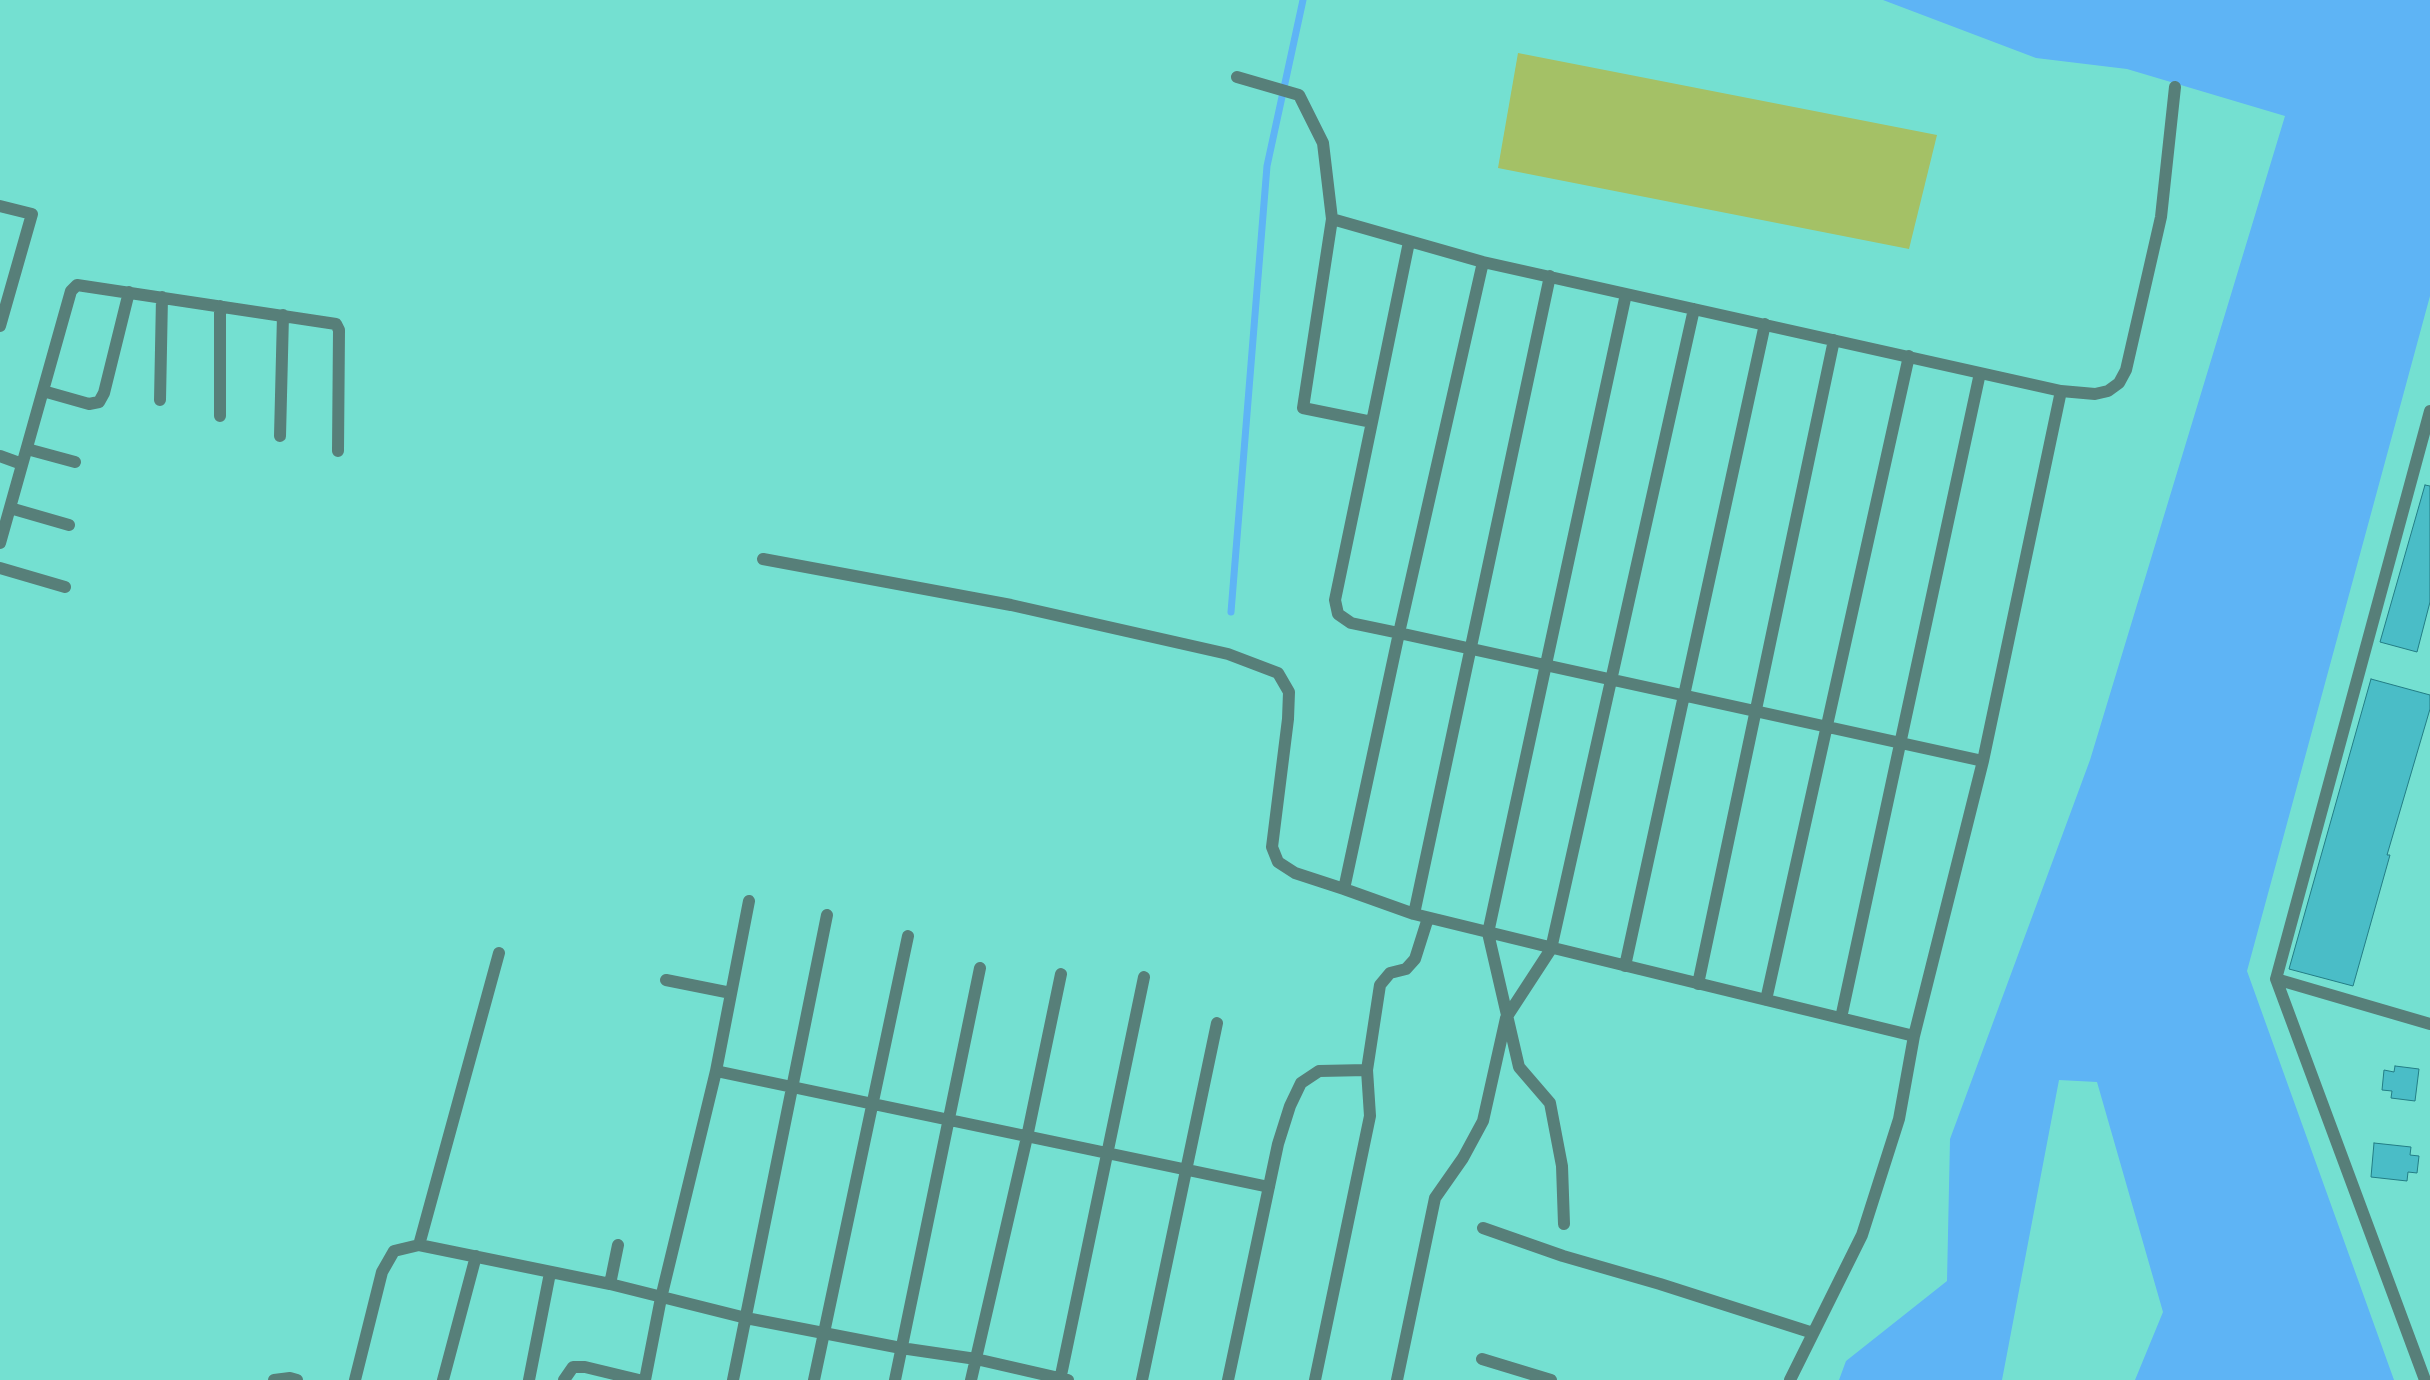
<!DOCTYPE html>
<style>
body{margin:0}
canvas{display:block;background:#74e0d1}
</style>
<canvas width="2430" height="1380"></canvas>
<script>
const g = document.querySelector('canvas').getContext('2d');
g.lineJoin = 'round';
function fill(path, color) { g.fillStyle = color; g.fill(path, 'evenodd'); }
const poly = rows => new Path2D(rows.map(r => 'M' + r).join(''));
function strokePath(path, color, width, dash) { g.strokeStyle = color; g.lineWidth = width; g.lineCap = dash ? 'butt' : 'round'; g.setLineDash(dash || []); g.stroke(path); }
fill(poly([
 [1518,53,1937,135,1909,249,1498,168]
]), '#a4c166');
fill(poly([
 [1883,0,2430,0,2430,296,2247,971,2394,1380,2135,1380,2163,1312,2097,1082,2059,1080,2002,1380,1839,1380,1846,1361,1947,1281,1950,1139,2090,760,2285,116,2127,69,2036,58]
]), '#5eb4f5');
strokePath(poly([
 [1231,612,1267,166,1303,0]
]), '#5eb4f5', 7);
const building = poly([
 [2425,485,2430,486,2430,602,2417,652,2380,642,2425,485],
 [2371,679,2430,695,2430,709,2387,855,2390,855,2353,986,2289,969,2371,679],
 [2395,1066,2419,1069,2415,1101,2391,1098,2392,1091,2382,1090,2384,1070,2394,1072,2395,1066],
 [2374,1143,2411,1147,2410,1155,2419,1156,2417,1173,2408,1172,2407,1181,2371,1177,2374,1143]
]);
fill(building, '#4abdc7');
strokePath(building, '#237d85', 1);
strokePath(poly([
 [1237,77,1299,95,1323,143,1332,219],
 [0,206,32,214,0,326],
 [1483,262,1399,633,1983,761],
 [220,306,220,416],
 [43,391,89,404,99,402,104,393,129,292],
 [2061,391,2095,394,2108,391,2119,383,2126,370,2161,217,2175,87],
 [160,400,162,297],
 [1372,422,1409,242],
 [280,436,283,315],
 [27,449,75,462],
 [0,456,22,464],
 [10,508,69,525],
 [0,543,71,291,77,285,336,324,339,330,338,451],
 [763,559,1011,605,1228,654,1278,673,1289,692,1288,719,1272,847,1278,862,1295,873,1344,889],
 [0,568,65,587],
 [1414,914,1550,276],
 [1625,966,1765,324],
 [2276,979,2430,1024],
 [666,980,731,993],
 [1698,984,1834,340],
 [1766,1000,1909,356],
 [1841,1018,1980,373],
 [716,1071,1269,1187],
 [1564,1224,1562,1166,1550,1103,1519,1067,1488,933,1626,294],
 [1483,1228,1563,1256,1660,1284,1813,1333],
 [419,1245,499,953],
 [610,1284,618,1245],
 [1482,1359,1551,1380],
 [274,1380,290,1378,297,1380],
 [355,1380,382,1272,394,1251,419,1245,610,1284,746,1318,901,1348,976,1359,1068,1380],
 [443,1380,476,1256],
 [529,1380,550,1273],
 [564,1380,573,1367,585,1367,639,1380],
 [645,1380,661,1298,716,1071,749,901],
 [733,1380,827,915],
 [814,1380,908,936],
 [895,1380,980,968],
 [971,1380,1027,1137,1061,974],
 [1060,1380,1144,977],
 [1142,1380,1217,1023],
 [1228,1380,1278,1144,1290,1106,1301,1083,1319,1071,1367,1070],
 [1315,1380,1370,1116,1367,1070,1380,985,1390,973,1406,969,1415,959,1428,918],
 [1397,1380,1435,1198,1463,1158,1483,1121,1506,1018,1551,949,1694,309],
 [1790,1380,1862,1235,1899,1119,1914,1036,1983,761,2061,391,1483,262,1332,219,1303,408,1372,422,1335,600,1338,614,1351,623,1399,633,1344,889,1414,914,1914,1036],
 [2425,1380,2276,979,2430,411]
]), '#577f79', 12);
</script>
